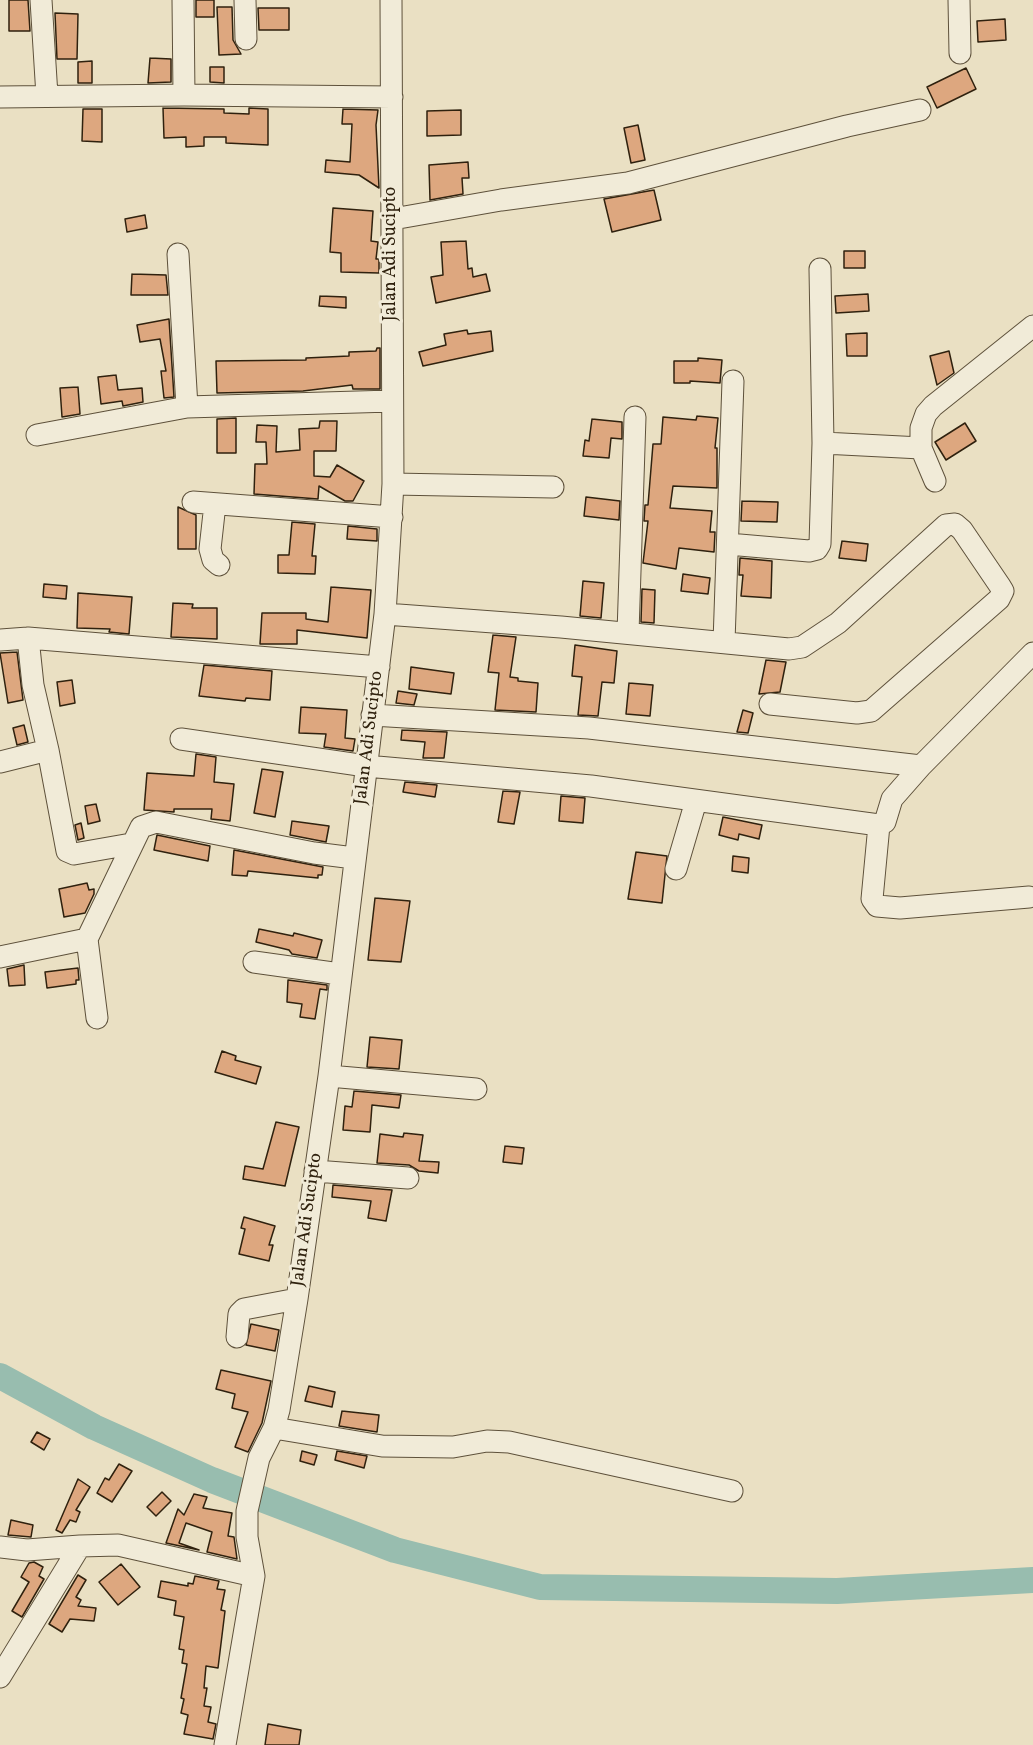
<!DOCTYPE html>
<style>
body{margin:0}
canvas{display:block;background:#eae0c3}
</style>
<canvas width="1033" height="1745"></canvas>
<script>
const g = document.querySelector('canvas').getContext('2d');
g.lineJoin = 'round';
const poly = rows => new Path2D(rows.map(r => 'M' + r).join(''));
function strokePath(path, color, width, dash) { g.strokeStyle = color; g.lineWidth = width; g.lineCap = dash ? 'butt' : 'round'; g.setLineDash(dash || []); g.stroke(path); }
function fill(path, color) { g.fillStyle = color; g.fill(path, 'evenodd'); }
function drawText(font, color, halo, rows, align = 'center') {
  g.font = font + ' Vollkorn,serif'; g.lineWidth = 6; g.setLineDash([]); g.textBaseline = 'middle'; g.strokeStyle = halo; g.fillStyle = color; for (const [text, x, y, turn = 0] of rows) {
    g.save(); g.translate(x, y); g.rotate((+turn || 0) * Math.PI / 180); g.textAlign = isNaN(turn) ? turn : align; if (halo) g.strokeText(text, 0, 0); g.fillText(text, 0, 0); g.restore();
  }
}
strokePath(poly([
 [0,1376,94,1427,212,1480,395,1550,540,1587,837,1591,1033,1580]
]), '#98bdaf', 26);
const building = poly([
 [9,0,28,0,30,31,9,31,9,0],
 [196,0,214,0,214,17,196,17,196,0],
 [217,7,232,7,233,40,241,54,219,55,217,7],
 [258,8,289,8,289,30,259,30,258,8],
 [55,13,78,14,77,59,57,59,55,13],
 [1005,19,1006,40,978,42,977,21,1005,19],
 [150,58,171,59,171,82,148,83,150,58],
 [92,61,92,83,78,83,78,62,92,61],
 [210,67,224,67,224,83,210,82,210,67],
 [966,68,976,89,937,108,927,87,966,68],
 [163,108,224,109,224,113,249,114,249,108,268,109,268,145,226,143,226,137,204,137,204,146,186,147,186,137,164,138,163,108],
 [83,109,102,109,102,142,82,141,83,109],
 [343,109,378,110,376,125,379,188,359,175,325,172,326,160,350,162,352,124,342,124,343,109],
 [461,110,461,135,427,136,427,111,461,110],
 [638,125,645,160,631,163,624,128,638,125],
 [468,162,469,178,462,178,463,194,430,200,429,165,468,162],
 [654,190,661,220,612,232,604,199,654,190],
 [333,208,373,211,371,241,378,242,376,259,379,259,379,273,341,272,341,253,330,252,333,208],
 [145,215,147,228,127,232,125,219,145,215],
 [466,241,468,269,472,268,473,277,486,274,490,291,436,303,431,277,443,275,441,242,466,241],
 [844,251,865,251,865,268,844,268,844,251],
 [132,274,166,275,168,295,131,295,132,274],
 [868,294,869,311,836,313,835,296,868,294],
 [320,296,346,297,346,308,319,306,320,296],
 [169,319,174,397,164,398,161,371,166,371,160,339,140,342,137,325,169,319],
 [467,330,468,334,491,331,493,351,423,366,419,352,446,345,444,334,467,330],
 [867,333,867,356,847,356,846,334,867,333],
 [377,348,380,348,380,389,353,389,352,385,303,391,217,393,216,361,306,360,306,358,349,356,349,352,376,351,377,348],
 [949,351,954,373,937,385,930,356,949,351],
 [698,358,722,360,720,383,690,381,690,383,674,383,674,361,698,361,698,358],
 [116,375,118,390,142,388,143,402,123,406,122,401,101,404,98,377,116,375],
 [78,387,80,414,62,417,60,388,78,387],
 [697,416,718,418,715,448,717,448,717,488,673,486,670,508,712,511,710,532,715,532,714,552,679,548,676,569,643,563,648,521,644,521,645,505,648,505,653,444,661,444,663,417,696,420,697,416],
 [236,418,236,453,217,453,217,419,236,418],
 [592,419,622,422,622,439,611,438,609,458,583,456,585,440,589,441,592,419],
 [320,421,337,421,336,451,314,451,314,476,330,477,337,465,364,481,353,501,345,501,319,486,318,499,254,494,255,464,267,464,266,442,256,442,257,425,277,426,276,452,300,450,299,429,319,428,320,421],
 [965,423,976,441,946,460,935,442,965,423],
 [586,497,620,501,619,520,584,516,586,497],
 [742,501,778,502,777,522,741,521,742,501],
 [178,507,196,515,196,549,178,549,178,507],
 [292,522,315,524,312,556,316,556,315,574,278,573,278,555,289,555,292,522],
 [348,526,377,529,377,541,347,539,348,526],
 [842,541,868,544,866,561,839,558,842,541],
 [740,558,772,561,771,598,741,596,743,575,739,575,740,558],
 [683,574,710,578,708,594,681,591,683,574],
 [583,581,604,583,601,618,580,616,583,581],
 [44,584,67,586,66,599,43,597,44,584],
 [331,587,371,590,367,638,297,630,297,644,260,644,262,613,306,613,306,619,328,622,331,587],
 [642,589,655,590,654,623,641,622,642,589],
 [78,593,132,597,129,634,109,632,110,629,77,628,78,593],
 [173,603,193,604,192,608,217,608,217,639,171,637,173,603],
 [493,635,516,637,510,677,518,678,518,681,538,683,536,712,495,710,499,673,488,672,493,635],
 [575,645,617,651,614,683,602,682,598,716,578,715,582,677,572,676,575,645],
 [17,652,23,700,8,703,0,653,17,652],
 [766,660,786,662,780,692,759,694,766,660],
 [204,665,272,671,270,700,246,698,245,701,199,696,204,665],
 [411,667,454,673,451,694,409,689,411,667],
 [72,680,75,703,60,706,57,682,72,680],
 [629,683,653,685,650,716,626,714,629,683],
 [398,691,417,694,414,705,396,703,398,691],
 [301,707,347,710,345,738,355,739,353,751,324,747,326,734,299,733,301,707],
 [743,710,753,713,748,733,737,732,743,710],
 [24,725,28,742,17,745,13,728,24,725],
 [402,730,447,732,444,758,423,758,425,742,401,740,402,730],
 [196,754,216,757,214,782,234,784,230,821,211,819,212,809,174,809,174,812,144,810,147,773,194,776,196,754],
 [262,769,283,772,275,817,254,813,262,769],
 [405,782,437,785,435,797,403,792,405,782],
 [503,791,520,792,514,824,498,822,503,791],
 [561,796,585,798,583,823,559,821,561,796],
 [96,804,100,821,88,824,85,806,96,804],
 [723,817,762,825,759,839,739,834,738,840,719,835,723,817],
 [292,821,329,826,326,842,290,835,292,821],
 [81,823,84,838,78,840,75,825,81,823],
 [157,835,210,846,208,861,154,850,157,835],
 [234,850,323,867,322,875,318,875,318,878,248,871,247,876,232,875,234,850],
 [636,852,667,856,662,903,628,899,636,852],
 [733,856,749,858,748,873,732,871,733,856],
 [87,883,89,890,94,889,94,894,85,913,64,917,59,889,87,883],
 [375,898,410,901,401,962,368,960,375,898],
 [259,929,293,936,294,933,322,940,317,958,292,954,289,950,256,942,259,929],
 [24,965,25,985,9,986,7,969,24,965],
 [78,968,79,980,76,980,76,984,47,988,45,972,78,968],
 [288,980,327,985,327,990,320,989,315,1019,300,1017,302,1004,287,1002,288,980],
 [370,1037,402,1040,399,1069,367,1067,370,1037],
 [222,1051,236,1056,235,1060,261,1067,256,1084,215,1072,222,1051],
 [354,1091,401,1095,399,1108,372,1105,370,1132,343,1130,345,1106,352,1107,354,1091],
 [276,1122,299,1127,285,1186,243,1179,245,1166,263,1169,276,1122],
 [404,1133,423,1135,419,1161,439,1162,438,1173,419,1171,409,1165,377,1163,380,1134,403,1137,404,1133],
 [505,1146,524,1148,522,1164,503,1162,505,1146],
 [333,1185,392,1190,386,1221,368,1218,371,1201,332,1197,333,1185],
 [244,1217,275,1226,269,1245,273,1245,269,1261,239,1254,245,1229,241,1228,244,1217],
 [251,1324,279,1330,275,1351,246,1345,251,1324],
 [221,1370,271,1381,262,1423,248,1452,235,1447,248,1412,232,1408,235,1394,216,1389,221,1370],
 [309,1386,335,1392,332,1407,305,1401,309,1386],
 [342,1411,379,1415,377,1432,339,1426,342,1411],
 [37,1432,50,1439,44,1450,31,1442,37,1432],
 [302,1451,317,1455,314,1465,300,1461,302,1451],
 [337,1451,367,1456,364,1468,335,1460,337,1451],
 [119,1464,132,1471,112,1502,97,1493,105,1478,109,1480,119,1464],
 [78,1479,90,1487,76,1510,80,1512,76,1522,70,1520,62,1533,56,1530,78,1479],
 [162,1492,171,1501,156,1516,147,1507,162,1492],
 [194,1494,207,1497,203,1508,232,1513,228,1536,234,1537,237,1559,207,1552,212,1532,186,1523,179,1543,199,1550,166,1543,178,1509,184,1515,194,1494],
 [11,1520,33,1525,31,1537,8,1535,11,1520],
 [34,1562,43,1567,39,1576,44,1579,22,1617,12,1611,29,1582,21,1577,29,1563,34,1562],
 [121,1564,140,1587,118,1605,99,1582,121,1564],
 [78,1575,86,1580,76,1597,81,1600,78,1606,96,1608,94,1621,70,1619,62,1632,49,1624,78,1575],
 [195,1576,219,1581,217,1589,225,1590,221,1610,225,1611,218,1668,206,1666,204,1688,207,1688,204,1706,211,1707,208,1722,216,1724,213,1739,184,1734,188,1715,181,1713,184,1699,181,1698,187,1664,182,1663,184,1650,179,1649,184,1617,174,1615,176,1601,158,1597,161,1581,188,1586,188,1583,193,1584,195,1576],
 [268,1724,301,1730,299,1745,265,1745,268,1724]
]);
fill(building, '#dda77f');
strokePath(building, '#2f210e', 1.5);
const minor = poly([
 [41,0,47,96],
 [183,0,184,95],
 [245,0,246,39],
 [959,0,960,53],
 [0,97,184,95,392,97],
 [393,219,501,200,628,183,847,126,920,110],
 [178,254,187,407,392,401],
 [37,435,187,407],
 [823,443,921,448],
 [935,481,921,448,921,428,926,414,933,406,1033,326],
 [393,484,553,487],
 [193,502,392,517],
 [215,504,210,549,213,560,219,565],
 [728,544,809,551,817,549,820,544,823,443,820,269],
 [385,614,561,627,789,649,802,647,838,623,946,525,955,524,962,530,1000,586,1003,591,999,599,871,711,857,713,770,704],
 [628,633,635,417],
 [0,640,28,638,379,667],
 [724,642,733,381],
 [372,715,589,728,921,766],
 [181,739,366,766,591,786,879,825,885,822,892,799,921,766,1033,653],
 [48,750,67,851,74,854,131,844],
 [0,762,48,750,33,685,28,638],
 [879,825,872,899,877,906,900,908,1029,897],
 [676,869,696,801],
 [0,957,87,939],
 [254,962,340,974],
 [97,1018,87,939,141,827,156,822,314,853,354,858],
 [329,1076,476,1089],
 [315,1171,408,1178],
 [237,1337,239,1314,244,1309,297,1299],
 [274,1428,382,1446,453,1447,487,1441,509,1442,732,1491],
 [0,1547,27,1550,80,1546],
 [0,1677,80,1546,118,1545,254,1576],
 [225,1745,254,1576,247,1537,247,1511,259,1458,274,1428,279,1410,297,1299,329,1076,385,614,393,484,391,0]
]);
strokePath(minor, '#5e513b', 23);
strokePath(minor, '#f1ebd8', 21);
drawText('18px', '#2f210e', '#f1ebd8', [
 ["Jalan Adi Sucipto",392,254,-90],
 ["Jalan Adi Sucipto",370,738,-83],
 ["Jalan Adi Sucipto",308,1220,-82]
]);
</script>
